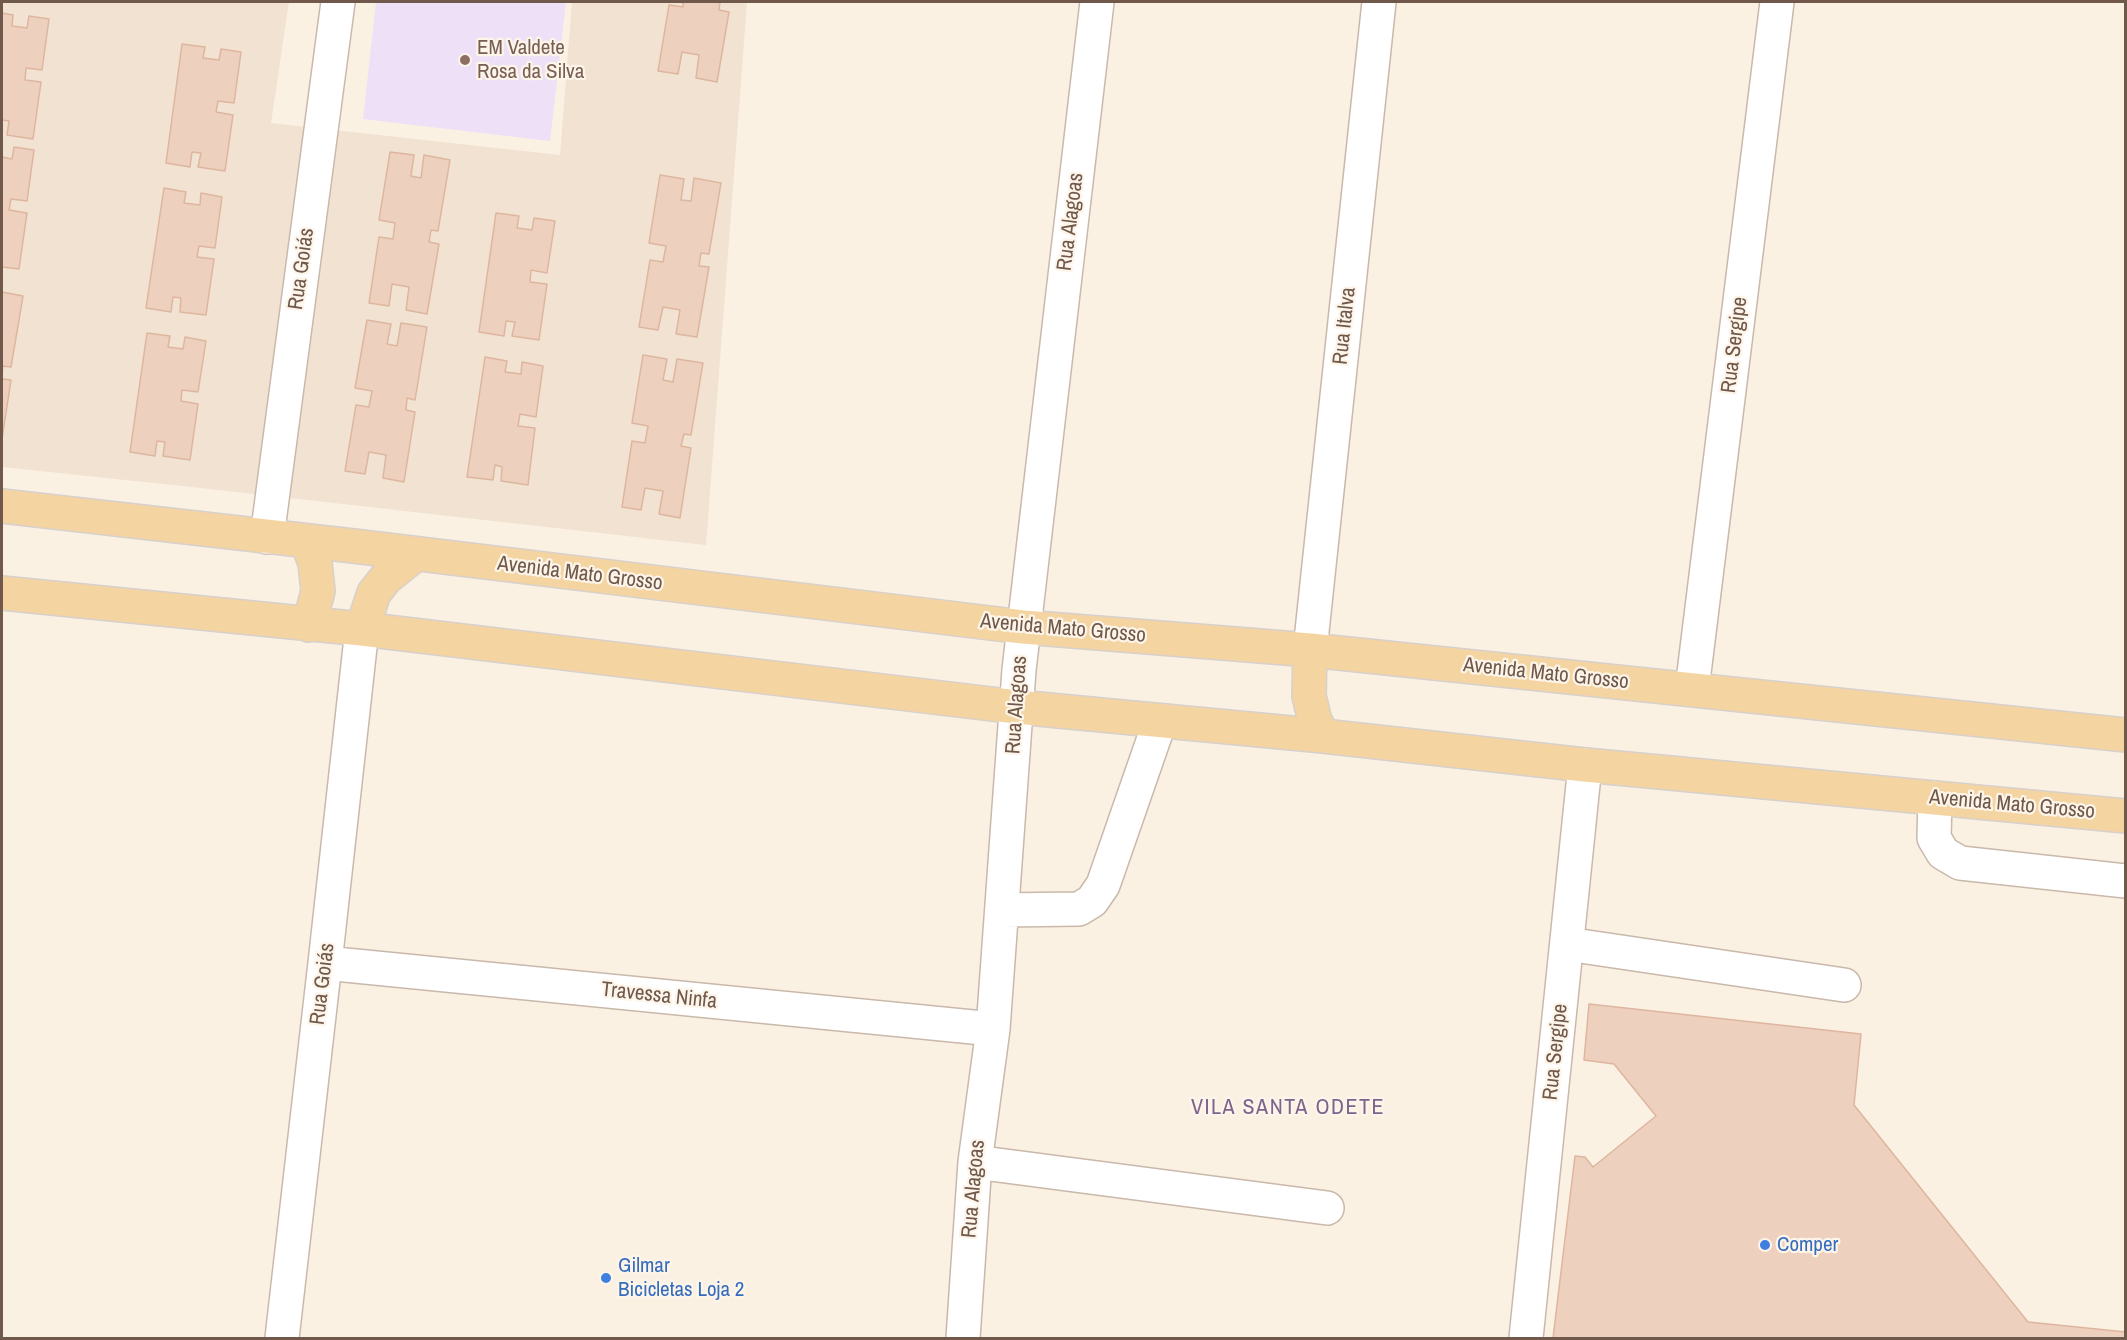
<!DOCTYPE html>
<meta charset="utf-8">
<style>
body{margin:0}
#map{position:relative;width:2127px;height:1340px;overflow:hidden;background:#faf1e3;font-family:"Archivo Narrow",sans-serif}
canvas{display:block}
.frame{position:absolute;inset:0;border:3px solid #70584b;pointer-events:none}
</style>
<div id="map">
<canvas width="2127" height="1340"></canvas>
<div class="frame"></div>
</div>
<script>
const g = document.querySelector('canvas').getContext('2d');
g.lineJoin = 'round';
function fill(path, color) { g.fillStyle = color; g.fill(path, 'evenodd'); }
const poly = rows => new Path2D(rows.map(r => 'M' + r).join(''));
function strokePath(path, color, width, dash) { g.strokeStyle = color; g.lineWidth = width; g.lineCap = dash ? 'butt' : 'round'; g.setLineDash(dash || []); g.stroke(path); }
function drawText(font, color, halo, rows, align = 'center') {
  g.font = font + ' "Archivo Narrow",sans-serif'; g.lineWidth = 4.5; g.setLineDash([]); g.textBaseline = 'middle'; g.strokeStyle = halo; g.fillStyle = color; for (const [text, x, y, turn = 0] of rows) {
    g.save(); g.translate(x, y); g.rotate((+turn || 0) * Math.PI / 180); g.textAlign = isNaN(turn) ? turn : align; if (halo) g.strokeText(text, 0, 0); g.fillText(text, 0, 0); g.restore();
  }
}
fill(poly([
 [2,2,289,2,271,123,560,155,572,2,747,2,706,545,201,488,2,467]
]), '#f1e2d2');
fill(poly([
 [376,2,566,2,550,141,363,119]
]), '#eee0f6');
const building = poly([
 [683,2,720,2,719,10,729,12,717,82,696,78,699,55,682,52,678,74,658,71,669,5,683,7,683,2],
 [2,13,13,15,12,26,27,28,29,16,49,19,42,70,26,68,25,80,41,82,33,139,7,135,9,121,2,120,2,13],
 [182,44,205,47,203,58,219,60,221,49,241,52,234,103,218,101,216,112,233,115,225,171,198,167,201,153,192,152,190,167,166,163,182,44],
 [14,147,34,150,27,201,11,199,9,210,27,213,19,269,2,267,2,157,12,159,14,147],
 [390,152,414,155,411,176,421,178,424,155,450,160,438,231,431,230,429,242,439,244,427,314,406,310,409,287,392,284,389,306,369,303,379,237,393,239,395,223,379,220,390,152],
 [660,175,684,179,681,200,691,201,694,178,721,183,709,254,701,253,699,266,709,267,697,337,676,334,680,310,663,307,658,330,639,327,650,260,663,262,666,246,649,243,660,175],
 [164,188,186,192,184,203,200,205,201,193,222,197,215,248,199,246,197,257,214,259,206,315,180,312,181,298,173,297,171,312,146,308,164,188],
 [496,213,519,216,517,228,532,230,534,218,555,221,547,273,531,270,530,282,547,284,539,340,512,336,515,322,506,321,504,336,479,332,496,213],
 [2,292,23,296,11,367,3,366,2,374,2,292],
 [367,320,391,324,387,344,397,346,401,323,427,327,415,400,407,398,406,410,415,412,404,482,383,478,386,455,369,452,365,474,345,471,356,405,369,407,372,391,355,388,367,320],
 [147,333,170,336,168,347,183,349,185,337,206,341,198,392,182,390,181,401,198,404,190,460,163,456,165,442,157,441,155,456,130,452,147,333],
 [643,355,667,359,663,380,673,382,677,359,703,363,691,435,684,434,681,446,691,448,680,518,659,514,663,491,645,488,641,510,622,507,632,441,645,443,648,426,632,423,643,355],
 [485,357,507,361,505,372,521,374,522,362,543,366,536,417,520,414,518,426,535,428,528,485,501,481,502,467,495,465,493,480,467,477,485,357],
 [2,379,11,380,2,439,2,379],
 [1589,1004,1861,1034,1854,1105,2028,1322,2126,1332,2126,1338,1553,1338,1575,1156,1585,1157,1593,1167,1656,1116,1614,1064,1584,1060,1589,1004]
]);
fill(building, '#edd0bd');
strokePath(building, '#deb69f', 1.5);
const minor = poly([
 [267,537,338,2],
 [1310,650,1379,2],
 [1692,689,1777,2],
 [1935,798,1934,838,1943,853,1960,863,2126,881],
 [1002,910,1079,909,1092,901,1103,885,1160,721],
 [1567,944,1844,985],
 [325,963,993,1029],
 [975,1162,1327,1208],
 [282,1338,325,963,362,629],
 [963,1338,975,1162,993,1029,1019,670,1097,2],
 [1526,1338,1585,765]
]);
const major = poly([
 [2,506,362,547,1023,627,1310,650,2126,735],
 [307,541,315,563,318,591,309,625],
 [2,593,362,629,1017,707,1323,736,1585,765,2126,816],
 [362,629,374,593,386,578,415,555],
 [1310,650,1309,696,1315,721,1323,736]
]);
strokePath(minor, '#cab8ab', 36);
strokePath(major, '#d7d0cd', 36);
strokePath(minor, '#fff', 33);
strokePath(major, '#f4d4a0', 33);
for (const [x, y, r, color] of [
 [465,60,6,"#8d6e63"],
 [1765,1245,6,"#3f7fe0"],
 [606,1278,6,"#3f7fe0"]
]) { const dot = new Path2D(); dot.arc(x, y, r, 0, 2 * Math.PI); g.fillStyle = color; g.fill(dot); strokePath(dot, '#fdf5e9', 2); }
drawText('21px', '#785e54', '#fdf5e9', [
 ["EM Valdete",477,48],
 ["Rosa da Silva",477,72]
], 'left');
drawText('21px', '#70584b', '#fdf5e9', [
 ["Rua Alagoas",1071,222,-83],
 ["Rua Goiás",302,269,-82],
 ["Rua Italva",1345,326,-84],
 ["Rua Sergipe",1735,345,-83],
 ["Avenida Mato Grosso",580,574,7],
 ["Avenida Mato Grosso",1063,629,5],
 ["Avenida Mato Grosso",1546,674,6],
 ["Rua Alagoas",1017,705,-86],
 ["Avenida Mato Grosso",2012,805,5],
 ["Rua Goiás",323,984,-83],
 ["Travessa Ninfa",659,996,6],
 ["Rua Sergipe",1556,1052,-84],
 ["Rua Alagoas",974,1189,-85]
]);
drawText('21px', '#366cbe', '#fdf5e9', [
 ["Comper",1777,1245],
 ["Gilmar",618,1266],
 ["Bicicletas Loja 2",618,1290]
], 'left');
g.letterSpacing = '1.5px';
drawText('22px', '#7e638c', '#fdf5e9', [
 ["VILA SANTA ODETE",1288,1108]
]);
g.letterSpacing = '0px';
</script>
